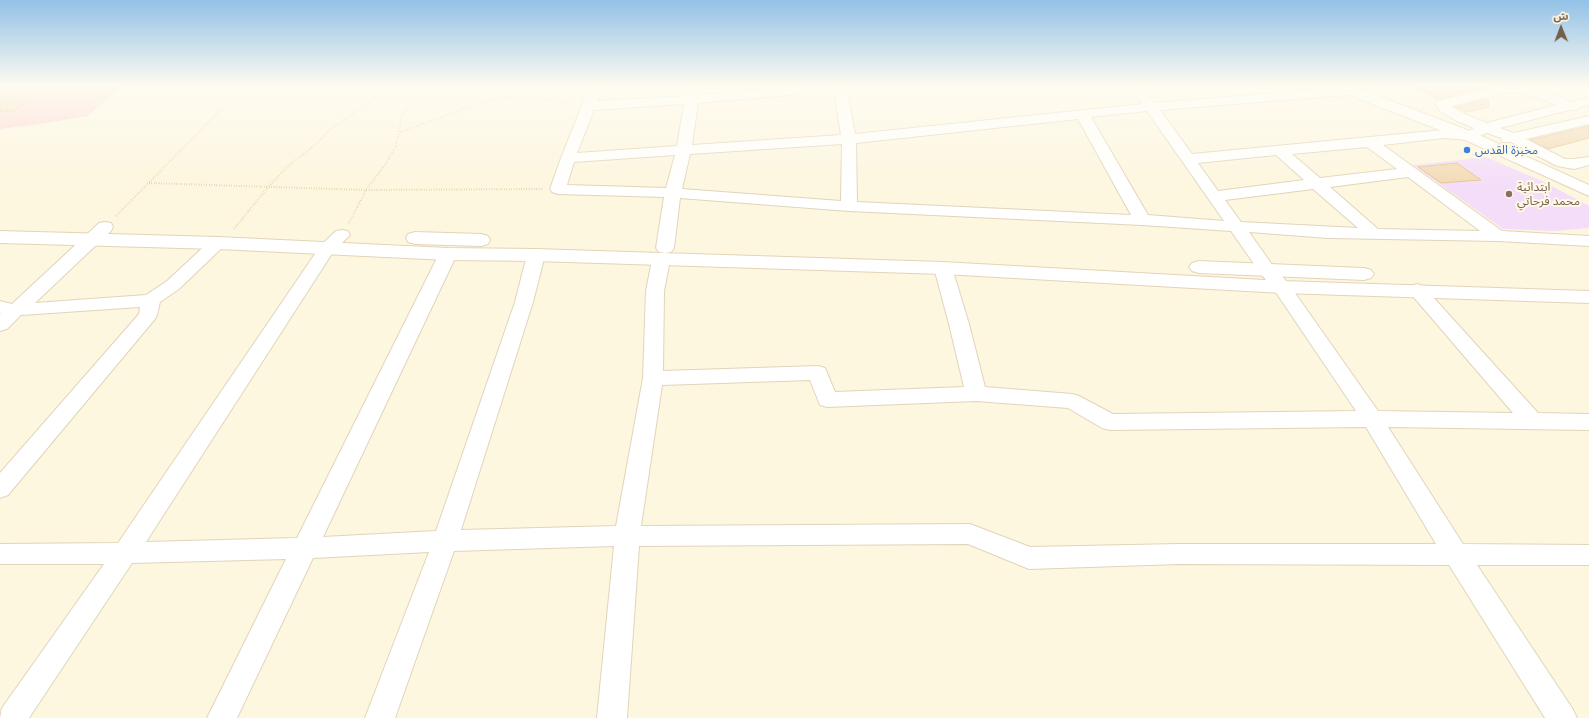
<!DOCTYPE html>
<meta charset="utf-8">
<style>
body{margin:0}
#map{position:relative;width:1589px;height:718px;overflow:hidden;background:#fdf7df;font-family:Lato,"Noto Sans Arabic",sans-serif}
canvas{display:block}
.north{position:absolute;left:1541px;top:8px;width:40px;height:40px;-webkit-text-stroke:3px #fffae6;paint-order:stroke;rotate:359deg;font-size:11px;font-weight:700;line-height:16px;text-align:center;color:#745f47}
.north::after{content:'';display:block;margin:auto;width:14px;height:18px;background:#745f47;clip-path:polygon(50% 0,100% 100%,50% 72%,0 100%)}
</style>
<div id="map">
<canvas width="1589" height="718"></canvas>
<div class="north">ش</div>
</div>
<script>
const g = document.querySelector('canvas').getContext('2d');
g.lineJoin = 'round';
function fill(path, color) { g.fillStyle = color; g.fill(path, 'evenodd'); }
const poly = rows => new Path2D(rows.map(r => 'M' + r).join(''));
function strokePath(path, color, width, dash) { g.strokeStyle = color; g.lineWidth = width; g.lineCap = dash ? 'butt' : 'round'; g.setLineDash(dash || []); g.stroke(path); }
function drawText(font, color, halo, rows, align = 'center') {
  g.font = font + ' Lato,"Noto Sans Arabic",sans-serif'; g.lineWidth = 4; g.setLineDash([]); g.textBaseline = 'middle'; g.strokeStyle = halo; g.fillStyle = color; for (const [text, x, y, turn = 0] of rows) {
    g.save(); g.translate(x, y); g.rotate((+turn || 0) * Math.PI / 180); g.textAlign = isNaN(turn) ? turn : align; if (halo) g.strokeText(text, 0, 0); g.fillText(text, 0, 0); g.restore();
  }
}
fill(poly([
 [1486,157,1542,181,1589,206,1589,228,1555,231,1503,229,1413,165]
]), '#f4ddf9');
fill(poly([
 [0,85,123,85,88,116,40,124,0,129]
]), '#fbd5d2');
const building = poly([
 [0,85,48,85,14,111,0,111,0,85],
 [1408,85,1486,85,1486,87,1438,99,1408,85],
 [1488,99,1489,107,1467,112,1455,107,1488,99],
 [1589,126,1589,138,1548,149,1530,140,1589,126],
 [1457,163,1481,180,1441,183,1418,167,1457,163]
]);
fill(building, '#f3dab6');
strokePath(building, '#e6c496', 1);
const street = poly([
 [590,85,603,85,597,101,686,96,687,85,700,85,699,95,813,85,869,85,868,88,863,89,847,90,855,134,1142,104,1129,85,1142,85,1154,103,1347,87,1352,88,1354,91,1352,94,1347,95,1160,110,1192,154,1443,130,1467,132,1474,128,1457,121,1440,111,1435,104,1437,101,1503,85,1524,85,1547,91,1571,102,1589,97,1589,105,1578,108,1577,110,1569,110,1500,128,1514,133,1589,116,1589,124,1526,139,1565,159,1574,159,1589,157,1589,165,1574,169,1557,166,1511,142,1502,142,1501,138,1487,133,1469,140,1443,138,1383,145,1502,231,1589,236,1589,246,1498,241,1328,238,1249,232,1273,266,1288,283,1378,411,1513,413,1411,294,1408,290,1411,286,1417,284,1423,286,1538,413,1589,414,1589,430,1388,427,1463,544,1589,545,1589,565,1477,565,1572,708,1577,718,1545,718,1449,565,1179,564,1029,569,968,544,639,546,627,718,597,718,614,546,454,551,395,718,365,718,429,552,313,558,237,718,207,718,286,559,132,563,29,718,0,718,2,708,104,564,0,564,0,544,118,543,321,245,336,231,342,230,348,231,350,235,333,252,146,542,297,538,439,254,442,250,448,249,454,250,457,254,323,537,436,531,515,302,527,255,530,251,536,250,542,251,545,255,533,302,461,530,616,526,643,378,646,291,652,260,655,256,661,255,667,256,670,260,664,291,663,371,818,366,825,368,835,392,964,387,949,324,934,268,937,264,943,263,949,264,952,268,969,324,985,387,1072,394,1079,396,1113,414,1356,411,1275,291,1261,274,1231,231,1142,225,849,211,680,198,674,248,671,252,665,253,659,252,656,248,664,197,558,194,552,192,550,189,561,158,590,85],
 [834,91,841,135,692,145,698,103,834,91],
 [1505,93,1522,93,1537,97,1556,105,1487,123,1467,115,1451,106,1505,93],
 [684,104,677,146,577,153,594,110,684,104],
 [1147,111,1224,221,1148,215,1091,117,1147,111],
 [1078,119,1131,215,857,202,856,143,1078,119],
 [842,144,841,201,682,189,690,154,842,144],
 [1367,147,1397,169,1320,178,1292,154,1367,147],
 [675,155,666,188,567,185,574,162,675,155],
 [1276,155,1304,180,1218,191,1198,163,1276,155],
 [1408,177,1480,231,1378,229,1330,187,1408,177],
 [1313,189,1358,228,1241,222,1225,200,1313,189],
 [810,380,820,405,827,407,976,401,1068,408,1102,428,1110,430,1366,427,1436,544,1179,544,1030,547,970,524,641,526,662,385,810,380],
 [105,222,111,223,113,227,111,231,35,303,146,295,167,281,212,239,218,238,224,239,227,243,179,289,160,302,157,315,155,319,8,495,0,498,0,473,139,314,140,307,21,315,7,329,0,331,0,314,1,313,0,313,0,301,12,304,99,223,105,222]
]);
const secondary = poly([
 [1329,85,1350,85,1475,133,1589,185,1589,196,1463,139,1331,88,1329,85],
 [0,231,218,237,448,248,536,249,943,262,1282,281,1589,291,1589,303,1282,293,943,274,536,261,448,260,218,249,0,243,0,231],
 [415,232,481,234,488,236,490,240,488,244,481,246,415,244,408,242,406,238,408,234,415,232],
 [1199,261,1364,268,1371,270,1374,274,1371,278,1364,280,1199,273,1192,271,1189,267,1192,263,1199,261]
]);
strokePath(street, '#e1d4bb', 2);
strokePath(secondary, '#e3d4b6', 2);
strokePath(poly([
 [400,132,498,97,522,96,573,104],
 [149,183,366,190,542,189],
 [116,216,245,85],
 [349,223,366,190,385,165,396,146,402,116,422,85],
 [234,229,269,186,287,167,315,145,331,129,369,103,385,85]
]), '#d7bd9a', 2, [0.5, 2]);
fill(street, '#fff');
fill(secondary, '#fff');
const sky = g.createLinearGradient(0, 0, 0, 186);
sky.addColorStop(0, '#93c1e7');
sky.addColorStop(0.46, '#fefbf1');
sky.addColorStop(1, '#fefbf100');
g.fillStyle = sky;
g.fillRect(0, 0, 1589, 186);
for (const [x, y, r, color] of [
 [1467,150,4,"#3f7fe0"],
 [1509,194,4,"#8d6e63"]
]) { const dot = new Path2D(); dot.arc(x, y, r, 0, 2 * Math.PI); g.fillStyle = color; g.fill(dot); strokePath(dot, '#fffae6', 1.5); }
drawText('12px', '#366cbe', '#fffae6', [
 ["مخبزة القدس",1475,150]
], 'left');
drawText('12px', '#785e54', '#fffae6', [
 ["ابتدائية",1517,187],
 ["محمد فرحاتي",1517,201]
], 'left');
</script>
